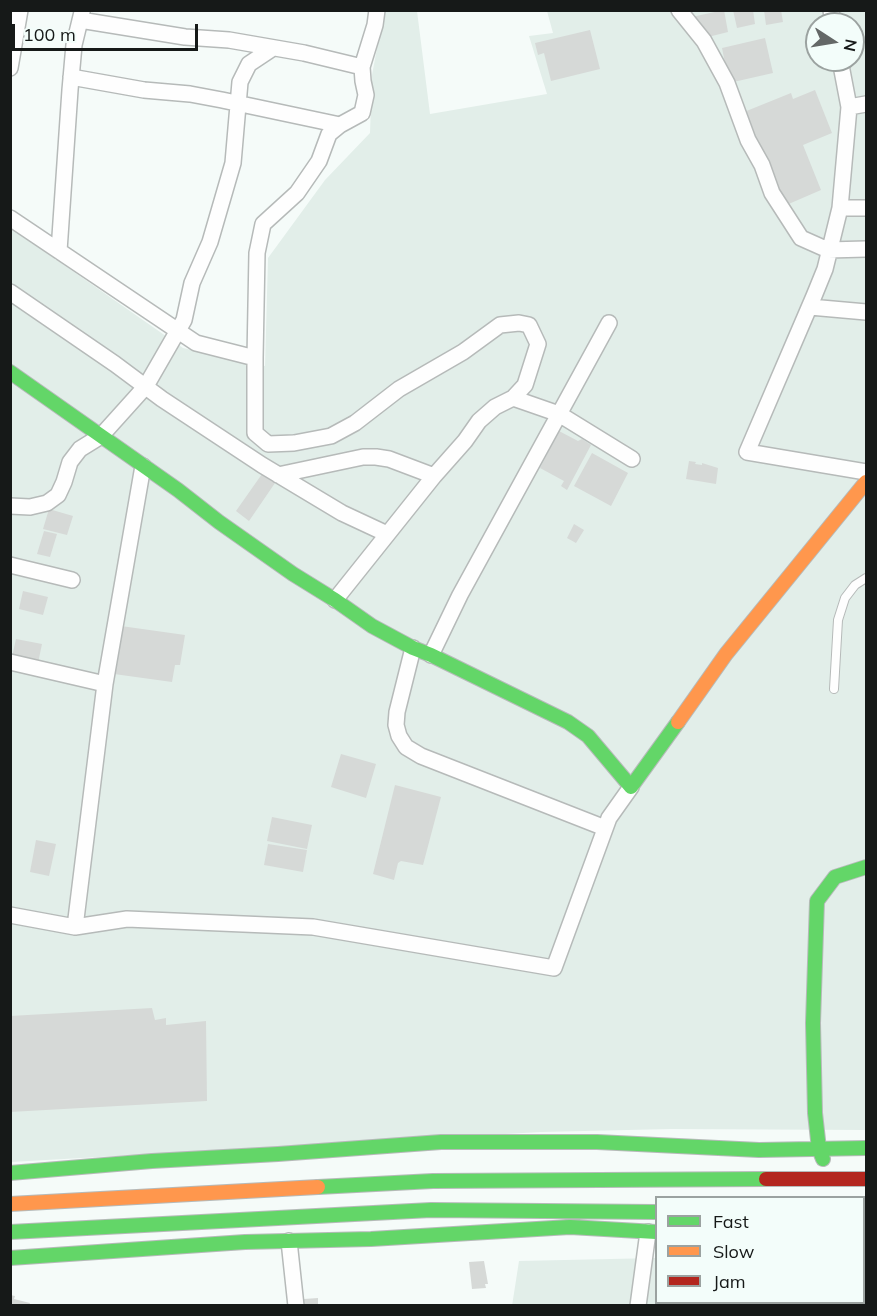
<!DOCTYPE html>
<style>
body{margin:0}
#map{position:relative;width:877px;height:1316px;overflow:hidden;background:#f5fbf9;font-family:Mulish,sans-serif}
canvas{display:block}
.frame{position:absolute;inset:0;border:12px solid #161918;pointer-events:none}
.legend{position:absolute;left:655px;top:1196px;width:210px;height:108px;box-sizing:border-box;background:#f3fdfa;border:2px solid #9ba2a0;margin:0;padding:8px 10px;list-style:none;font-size:18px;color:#161918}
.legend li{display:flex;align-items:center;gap:12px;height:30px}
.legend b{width:30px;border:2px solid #9ba2a0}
.north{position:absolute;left:805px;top:12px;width:60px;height:60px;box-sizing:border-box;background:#f3fdfa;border:2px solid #9ba2a0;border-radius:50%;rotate:102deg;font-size:16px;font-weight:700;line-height:24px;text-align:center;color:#161918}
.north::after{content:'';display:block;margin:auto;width:21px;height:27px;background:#646867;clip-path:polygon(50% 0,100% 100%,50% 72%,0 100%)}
.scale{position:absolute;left:12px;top:24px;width:186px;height:27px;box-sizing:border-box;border:3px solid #161918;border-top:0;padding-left:8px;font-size:18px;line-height:21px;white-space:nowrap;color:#161918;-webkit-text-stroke:4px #f3fdfa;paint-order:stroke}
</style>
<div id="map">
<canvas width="877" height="1316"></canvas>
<div class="frame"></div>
<ul class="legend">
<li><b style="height:8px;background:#63d668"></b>Fast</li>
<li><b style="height:8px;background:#ff974d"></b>Slow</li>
<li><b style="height:8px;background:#b3261e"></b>Jam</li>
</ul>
<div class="north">N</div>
<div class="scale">100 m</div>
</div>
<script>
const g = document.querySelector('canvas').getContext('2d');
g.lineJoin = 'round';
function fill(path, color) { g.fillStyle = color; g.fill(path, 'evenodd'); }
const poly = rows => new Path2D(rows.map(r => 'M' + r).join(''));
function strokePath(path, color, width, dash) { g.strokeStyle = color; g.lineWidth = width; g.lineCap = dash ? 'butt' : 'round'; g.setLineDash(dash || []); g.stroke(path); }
fill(poly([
 [384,11,417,11,430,114,547,94,529,36,553,33,547,11,866,11,866,1130,671,1129,541,1132,11,1162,11,228,183,348,265,366,268,258,325,180,370,133,372,75],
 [817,24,853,24,853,60,817,60],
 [864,1253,866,1253,866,1305,512,1306,519,1261,656,1258,656,1302,864,1302]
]), '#e2eee9');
fill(poly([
 [724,10,728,32,704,38,687,18],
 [733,10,753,10,755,24,737,28],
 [764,10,781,10,783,22,766,25],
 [590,30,600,69,551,81,544,53,538,55,535,43],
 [765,38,773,73,729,83,722,48],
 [815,90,832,133,803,145,821,190,784,206,749,123,744,112,791,93,793,99],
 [559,431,578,441,582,439,591,445,567,490,561,486,564,481,540,468],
 [592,453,628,473,611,506,574,486],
 [689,461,696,462,695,464,702,465,702,463,718,468,716,484,686,479],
 [262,474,275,483,249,521,236,511],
 [49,509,73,516,67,535,43,529],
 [574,524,584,530,576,543,567,538],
 [44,531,57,534,50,557,37,554],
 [23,591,48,597,43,615,19,609],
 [121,626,185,635,180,665,175,665,172,682,114,674],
 [16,639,42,644,38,663,12,657],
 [341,754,376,764,366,798,331,787],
 [395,785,441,797,423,865,401,861,398,863,394,880,373,874],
 [272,817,312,825,307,849,267,841],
 [36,840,56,844,49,876,30,872],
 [268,844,307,850,303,872,264,865],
 [152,1008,155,1020,166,1018,166,1025,206,1021,207,1101,10,1112,10,1016],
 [484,1261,488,1284,485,1284,486,1288,472,1289,469,1262],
 [10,1295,15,1296,14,1299,30,1303,29,1306,10,1306],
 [318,1298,318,1306,304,1306,304,1299]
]), '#d6d9d7');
const lane = poly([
 [834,689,838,620,845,598,855,585,866,578]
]);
const street = poly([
 [679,10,704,41,727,83,748,140,762,165,772,193,801,238,828,250,866,249],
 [831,10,833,24],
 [80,20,185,37,229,40,304,53,362,67],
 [840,60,849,107,840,208,825,269,814,296,747,452,866,472],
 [10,68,20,10],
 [71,77,144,90,190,94,222,100,340,125],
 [849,107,866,104],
 [840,208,866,208],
 [10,218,196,343,255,358],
 [59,251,70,90,74,45,82,12],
 [10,292,115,364,162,399,262,465,342,513,387,534],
 [810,307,866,312],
 [513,398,559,414,632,459],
 [278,475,363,457,376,457,389,459,434,476],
 [10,506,30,507,47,503,58,495,64,482,70,462,80,449,101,436,146,386,184,320,192,283,210,242,233,163,240,82,249,64,273,48],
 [10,565,72,580],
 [335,600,434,476,465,441,479,421,495,407,513,398,525,385,538,344,529,325,519,323,500,325,463,352,399,389,355,423,331,436,294,443,268,444,255,433,255,358,257,253,263,224,297,193,319,161,329,134,340,125,362,113,366,95,363,81,362,67,375,25,377,10],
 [413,648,397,712,396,725,399,736,406,747,421,756,605,828],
 [431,655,460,595,609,323],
 [10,662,105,684],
 [10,915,75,927,127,919,313,927,554,968,609,818,631,787],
 [75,927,105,684,143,466],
 [289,1241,296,1306],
 [638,1306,648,1232],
 [710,1306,711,1302],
 [784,1306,784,1302]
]);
const fast = poly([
 [10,372,178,490,219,522,293,574,335,600,372,626,413,648,431,655,568,722,588,736,631,787,678,722],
 [823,1159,819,1149,815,1113,813,1023,817,901,835,877,866,867],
 [10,1173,152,1161,278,1154,441,1142,597,1142,759,1150,866,1148],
 [318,1187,433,1181,766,1179],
 [10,1232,431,1210,656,1212],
 [10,1258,245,1242,371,1239,570,1227,656,1232]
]);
const slow = poly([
 [678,722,726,654,866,482],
 [10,1204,318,1187],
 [864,1235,866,1235]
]);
const jam = poly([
 [766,1179,866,1179],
 [864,1211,866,1211]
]);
strokePath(lane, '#b6bab9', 10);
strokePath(street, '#b6bab9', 18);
strokePath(fast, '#b6bab9', 16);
strokePath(slow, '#b6bab9', 16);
strokePath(jam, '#b6bab9', 16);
strokePath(lane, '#fefefe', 8);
strokePath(street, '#fefefe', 15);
strokePath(fast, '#63d668', 14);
strokePath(slow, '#ff974d', 14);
strokePath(jam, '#b3261e', 14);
</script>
